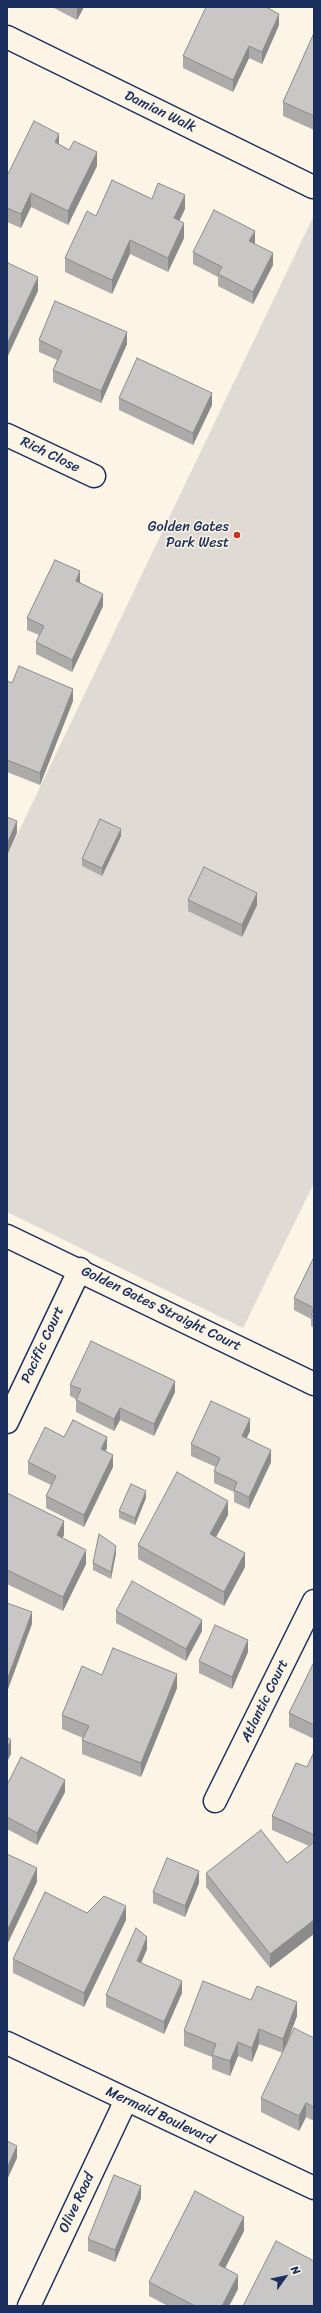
<!DOCTYPE html>
<style>
body{margin:0}
#map{position:relative;width:321px;height:2313px;overflow:hidden;background:#fcf5e5;font-family:Sriracha,sans-serif}
canvas{display:block}
.frame{position:absolute;inset:0;border:8px solid #1b2f5e;pointer-events:none}
.north{position:absolute;left:265px;top:2257px;width:40px;height:40px;-webkit-text-stroke:3px #fcf5e5;paint-order:stroke;rotate:57deg;font-size:11px;font-weight:700;line-height:16px;text-align:center;color:#1b2f5e}
.north::after{content:'';display:block;margin:auto;width:14px;height:18px;background:#1b2f5e;clip-path:polygon(50% 0,100% 100%,50% 72%,0 100%)}
</style>
<div id="map">
<canvas width="321" height="2313"></canvas>
<div class="frame"></div>
<div class="north">N</div>
</div>
<script>
const g = document.querySelector('canvas').getContext('2d');
g.lineJoin = 'round';
function fill(path, color) { g.fillStyle = color; g.fill(path, 'evenodd'); }
const poly = rows => new Path2D(rows.map(r => 'M' + r).join(''));
function strokePath(path, color, width, dash) { g.strokeStyle = color; g.lineWidth = width; g.lineCap = dash ? 'butt' : 'round'; g.setLineDash(dash || []); g.stroke(path); }
function drawText(font, color, halo, rows, align = 'center') {
  g.font = font + ' Sriracha,sans-serif'; g.lineWidth = 3; g.setLineDash([]); g.textBaseline = 'middle'; g.strokeStyle = halo; g.fillStyle = color; for (const [text, x, y, turn = 0] of rows) {
    g.save(); g.translate(x, y); g.rotate((+turn || 0) * Math.PI / 180); g.textAlign = isNaN(turn) ? turn : align; if (halo) g.strokeText(text, 0, 0); g.fillText(text, 0, 0); g.restore();
  }
}
fill(poly([
 [314,215,314,1183,243,1328,7,1212,7,856]
]), '#dfdbd4');
const minor = poly([
 [7,37,313,187],
 [7,435,94,476],
 [7,1236,314,1384],
 [7,1422,80,1269],
 [215,1801,314,1601],
 [7,2043,314,2188],
 [29,2306,126,2100]
]);
strokePath(minor, '#1b2f5e', 25);
strokePath(minor, '#fcf5e5', 22);
fill(poly([
 [52,7,84,7,77,20],
 [279,25,262,64,249,58,233,92,183,68,183,56],
 [314,33,314,130,283,116,283,102],
 [59,144,97,166,68,225,31,207,21,228,7,222,7,176],
 [152,199,185,209,179,221,184,238,168,272,130,254,112,294,65,272,65,258,96,216],
 [255,243,254,244,273,265,253,304,218,286,218,277,193,264,193,252],
 [39,340,127,344,101,403,53,382,53,370,57,360,39,352],
 [119,398,212,405,193,445,119,410],
 [80,582,103,606,72,672,36,654,36,642,39,635,27,630,27,618],
 [7,681,12,683,73,701,40,785,7,772],
 [121,836,102,876,82,866,82,859],
 [188,900,257,905,242,937,188,911],
 [314,1257,314,1328,311,1326,311,1319,294,1310,294,1298],
 [70,1385,175,1392,154,1436,120,1420,114,1431,76,1412,76,1399,70,1396],
 [250,1431,246,1439,271,1462,249,1509,234,1502,234,1492,214,1483,214,1471,216,1467,191,1456,191,1444],
 [64,1437,107,1448,105,1451,113,1467,84,1527,46,1508,46,1496,51,1485,28,1474,28,1462],
 [7,1493,64,1535,62,1538,86,1564,63,1611,7,1584],
 [146,1498,135,1525,119,1518,119,1511],
 [228,1515,216,1537,245,1567,224,1606,138,1559,138,1545],
 [116,1553,111,1579,93,1570,93,1563],
 [116,1611,202,1631,186,1661,116,1623],
 [248,1652,232,1689,199,1673,199,1661],
 [314,1662,314,1739,289,1727,289,1713],
 [102,1675,177,1688,141,1777,82,1754,82,1740,83,1738,62,1729,62,1715],
 [314,1752,314,1934,270,1968,206,1887,206,1873,287,1863,309,1846,272,1830,272,1816,307,1767],
 [7,1785,65,1792,37,1845,7,1829],
 [199,1883,185,1917,153,1903,153,1892],
 [87,1913,126,1920,84,2007,13,1973,13,1959],
 [147,1949,141,1963,182,1993,164,2034,106,2007,106,1995],
 [251,2000,297,2016,284,2049,314,2038,314,2121,306,2117,299,2131,261,2112,261,2098,283,2053,259,2044,252,2062,238,2056,230,2076,212,2069,212,2057,184,2046,184,2031],
 [141,2198,115,2262,88,2251,88,2239],
 [244,2231,225,2268,238,2289,229,2306,168,2306,149,2296,149,2282]
]), '#acabaa');
fill(poly([
 [77,7,84,7,77,20],
 [279,14,279,25,262,64,262,52],
 [249,46,249,58,233,92,233,80],
 [59,134,59,148,55,142],
 [97,152,97,166,68,225,68,211],
 [31,193,31,207,21,228,21,214],
 [185,195,185,209,174,232,174,218],
 [184,223,184,238,168,272,168,258],
 [255,231,255,243,249,253,249,241],
 [130,240,130,254,112,294,112,280],
 [273,253,273,265,253,304,253,292],
 [38,277,38,291,7,358,7,344],
 [127,332,127,344,101,403,101,391],
 [212,393,212,405,193,445,193,433],
 [80,571,80,583,76,581],
 [103,594,103,606,72,672,72,660],
 [73,689,73,701,40,785,40,773],
 [17,821,17,833,7,856,7,844],
 [121,829,121,836,102,876,102,868],
 [257,893,257,905,242,937,242,925],
 [175,1381,175,1392,154,1436,154,1424],
 [120,1408,120,1420,114,1431,114,1419],
 [250,1419,250,1431,242,1448,242,1436],
 [107,1437,107,1448,101,1461,101,1449],
 [271,1450,271,1462,249,1509,249,1497],
 [113,1455,113,1467,84,1527,84,1515],
 [146,1491,146,1498,135,1525,135,1518],
 [228,1501,228,1515,210,1548,210,1534],
 [64,1521,64,1535,57,1550,57,1535],
 [116,1546,116,1553,111,1579,111,1572],
 [86,1550,86,1564,63,1611,63,1597],
 [245,1553,245,1567,224,1606,224,1592],
 [32,1612,32,1624,7,1692,7,1680],
 [202,1620,202,1631,186,1661,186,1649],
 [248,1640,248,1652,232,1689,232,1677],
 [177,1674,177,1688,141,1777,141,1763],
 [11,1740,11,1754,7,1762,7,1748],
 [65,1780,65,1792,37,1845,37,1833],
 [37,1868,37,1882,7,1945,7,1931],
 [199,1871,199,1883,185,1917,185,1906],
 [126,1906,126,1920,84,2007,84,1993],
 [314,1920,314,1934,270,1968,270,1954],
 [147,1937,147,1949,137,1973,137,1961],
 [182,1981,182,1993,164,2034,164,2022],
 [297,2002,297,2016,283,2053,283,2039],
 [259,2029,259,2044,252,2062,252,2048],
 [238,2042,238,2056,230,2076,230,2061],
 [306,2103,306,2117,299,2131,299,2116],
 [17,2146,17,2158,7,2180,7,2168],
 [141,2186,141,2198,115,2262,115,2250],
 [244,2217,244,2231,219,2280,219,2265],
 [238,2275,238,2289,229,2306,222,2306]
]), '#8c8b8b');
const building = poly([
 [206,7,266,7,279,14,262,52,249,46,233,80,183,56,206,7],
 [314,33,314,116,283,102,314,33],
 [34,121,59,134,55,142,69,150,74,141,97,152,68,211,31,193,21,214,7,208,7,176,34,121],
 [112,180,152,199,158,183,185,195,174,218,184,223,168,258,130,240,112,280,65,258,87,211,96,216,112,180],
 [214,210,255,231,249,241,273,253,253,292,218,274,222,267,193,252,214,210],
 [8,263,38,277,7,344,7,264,8,263],
 [55,301,127,332,101,391,53,370,62,351,39,340,55,301],
 [137,358,212,393,193,433,119,398,137,358],
 [55,560,80,571,76,581,103,594,72,660,36,642,44,626,27,618,55,560],
 [19,666,73,689,40,773,7,760,7,681,12,683,19,666],
 [7,817,17,821,7,844,7,817],
 [100,819,121,829,102,868,82,859,100,819],
 [204,867,257,893,242,925,188,900,204,867],
 [314,1257,314,1308,294,1298,314,1257],
 [314,1309,314,1316,311,1315,314,1309],
 [91,1341,175,1381,154,1424,120,1408,114,1419,76,1400,81,1389,70,1385,91,1341],
 [211,1401,250,1419,242,1436,271,1450,249,1497,234,1490,237,1482,214,1471,220,1458,191,1444,211,1401],
 [73,1420,107,1437,101,1449,113,1455,84,1515,46,1496,56,1476,28,1462,45,1427,64,1437,73,1420],
 [177,1472,228,1501,210,1534,245,1553,224,1592,138,1545,177,1472],
 [131,1484,146,1491,135,1518,119,1511,131,1484],
 [7,1493,64,1521,57,1535,86,1550,63,1597,7,1570,7,1493],
 [99,1534,116,1546,111,1572,93,1563,99,1534],
 [132,1581,202,1620,186,1649,116,1611,132,1581],
 [7,1603,32,1612,7,1680,7,1603],
 [215,1625,248,1640,232,1677,199,1661,215,1625],
 [113,1648,177,1674,141,1763,82,1740,89,1726,62,1715,82,1666,102,1675,113,1648],
 [314,1662,314,1725,289,1713,314,1662],
 [7,1737,11,1740,7,1748,7,1737],
 [314,1752,314,1835,272,1816,296,1763,307,1767,314,1752],
 [21,1757,65,1780,37,1833,7,1817,7,1785,21,1757],
 [261,1830,287,1863,314,1842,314,1920,270,1954,206,1873,261,1830],
 [7,1854,37,1868,7,1931,7,1854],
 [167,1858,199,1871,185,1906,153,1892,167,1858],
 [45,1892,87,1913,104,1896,126,1906,84,1993,13,1959,45,1892],
 [136,1928,147,1937,137,1961,182,1981,164,2022,106,1995,136,1928],
 [203,1981,251,2000,257,1986,297,2002,283,2039,259,2029,252,2048,238,2042,230,2061,212,2055,216,2044,184,2031,203,1981],
 [294,2028,314,2038,314,2107,306,2103,299,2116,261,2098,294,2028],
 [7,2141,17,2146,7,2168,7,2141],
 [114,2175,141,2186,115,2250,88,2239,114,2175],
 [195,2191,244,2217,219,2265,238,2275,222,2306,195,2306,149,2282,195,2191],
 [276,2241,314,2261,314,2306,243,2306,276,2241]
]);
fill(building, '#c8c7c6');
strokePath(building, '#8c8b8b', 1);
for (const [x, y, r, color] of [
 [237,535,4,"#c8321e"]
]) { const dot = new Path2D(); dot.arc(x, y, r, 0, 2 * Math.PI); g.fillStyle = color; g.fill(dot); strokePath(dot, '#fcf5e5', 1.5); }
drawText('14px', '#1b2f5e', '#fcf5e5', [
 ["Damian Walk",160,112,26],
 ["Rich Close",50,455,26],
 ["Golden Gates Straight Court",161,1309,26],
 ["Pacific Court",43,1345,-65],
 ["Atlantic Court",265,1701,-64],
 ["Mermaid Boulevard",160,2116,25],
 ["Olive Road",77,2203,-65]
]);
drawText('14px', '#1b2f5e', '#fcf5e5', [
 ["Golden Gates",229,527],
 ["Park West",229,543]
], 'right');
</script>
